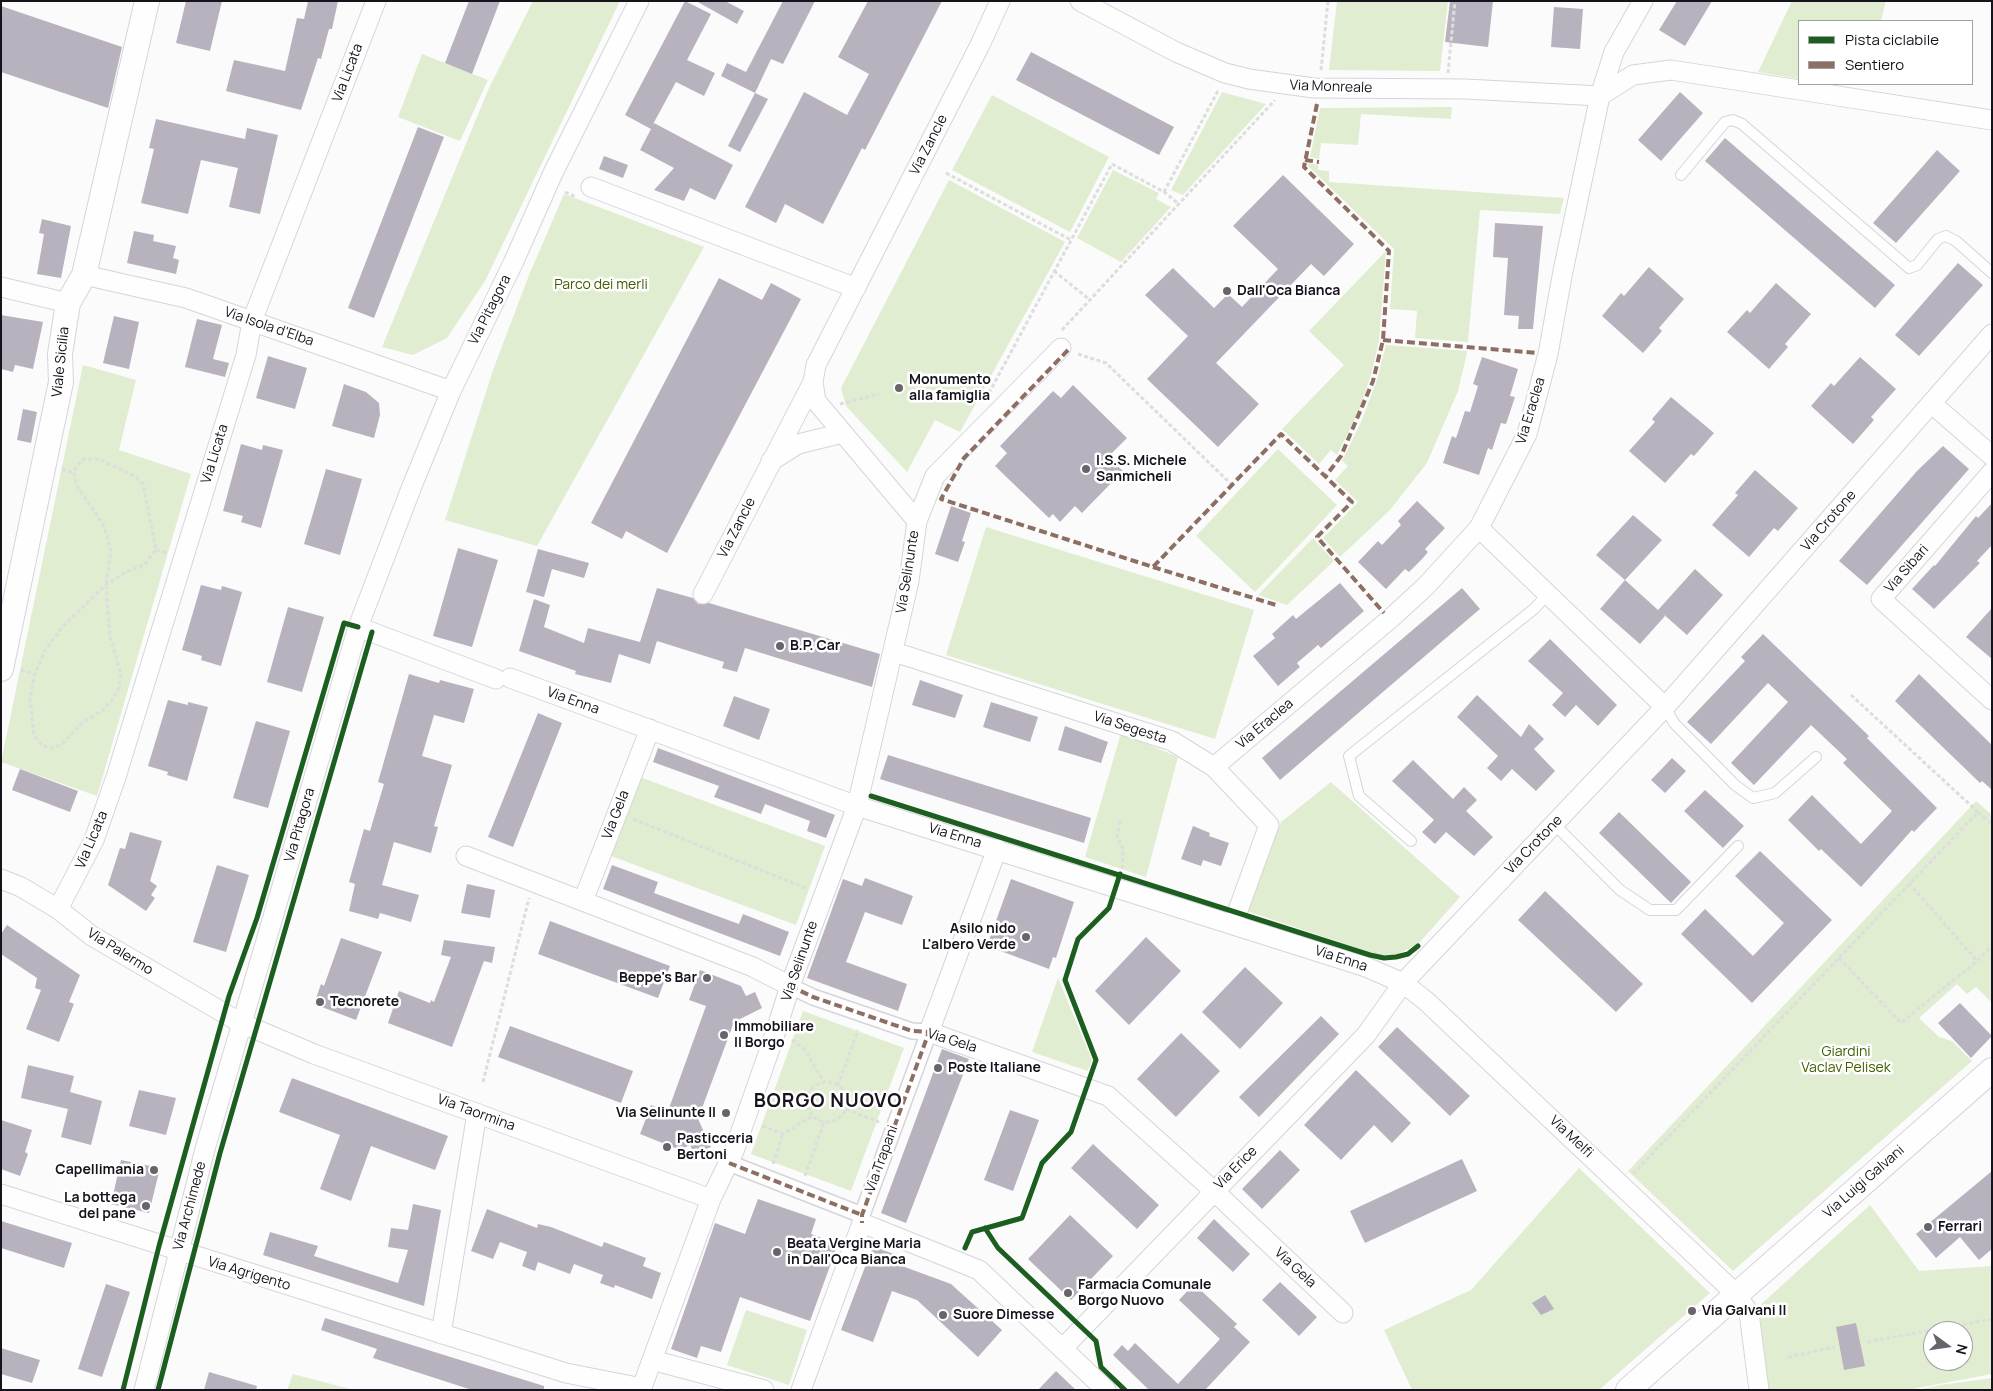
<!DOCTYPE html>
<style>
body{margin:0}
#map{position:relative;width:1993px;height:1391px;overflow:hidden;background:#fbfbfb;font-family:Manrope,sans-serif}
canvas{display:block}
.frame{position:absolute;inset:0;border:2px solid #17131d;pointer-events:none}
.legend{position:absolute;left:1798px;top:20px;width:175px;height:65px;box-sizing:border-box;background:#fff;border:1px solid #a2a1a5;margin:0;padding:6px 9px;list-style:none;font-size:15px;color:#17131d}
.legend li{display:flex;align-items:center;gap:10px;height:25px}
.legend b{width:25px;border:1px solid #a2a1a5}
.north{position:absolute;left:1923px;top:1321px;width:50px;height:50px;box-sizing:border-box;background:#fff;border:1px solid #a2a1a5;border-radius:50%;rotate:104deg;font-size:14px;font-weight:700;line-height:20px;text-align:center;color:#17131d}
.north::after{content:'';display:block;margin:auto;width:18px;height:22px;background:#67646b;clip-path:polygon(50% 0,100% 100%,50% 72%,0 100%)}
</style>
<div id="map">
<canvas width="1993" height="1391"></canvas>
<div class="frame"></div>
<ul class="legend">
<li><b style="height:6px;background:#1b5e20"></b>Pista ciclabile</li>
<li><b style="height:6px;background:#8d6e63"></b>Sentiero</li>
</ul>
<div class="north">N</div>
</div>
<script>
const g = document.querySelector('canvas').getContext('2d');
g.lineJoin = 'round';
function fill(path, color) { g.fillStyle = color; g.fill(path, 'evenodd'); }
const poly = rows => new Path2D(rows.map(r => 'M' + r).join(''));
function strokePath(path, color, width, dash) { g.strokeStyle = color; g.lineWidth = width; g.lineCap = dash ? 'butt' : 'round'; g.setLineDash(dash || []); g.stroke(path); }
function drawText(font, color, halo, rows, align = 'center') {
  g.font = font + ' Manrope,sans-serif'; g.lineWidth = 5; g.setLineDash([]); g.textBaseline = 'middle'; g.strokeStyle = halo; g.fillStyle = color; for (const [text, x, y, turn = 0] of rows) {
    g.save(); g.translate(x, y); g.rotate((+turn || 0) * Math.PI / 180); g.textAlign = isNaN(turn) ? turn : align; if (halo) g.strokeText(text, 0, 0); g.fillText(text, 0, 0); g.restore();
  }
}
fill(poly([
 [533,1,620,1,485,281,447,338,413,355,382,347,489,88],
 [1337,1,1448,1,1440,71,1329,70],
 [1792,1,1886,1,1881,21,1799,21,1799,79,1758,72],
 [422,54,488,80,460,141,398,117],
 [1222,92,1266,104,1183,195,1171,190],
 [992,95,1109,157,1070,232,952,170],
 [1452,107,1451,119,1361,114,1358,145,1321,143,1319,159,1310,157,1320,108],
 [1309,163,1318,165,1318,170,1329,171,1329,182,1564,198,1560,214,1480,210,1468,342,1415,338,1417,311,1390,309,1394,249,1308,166],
 [1113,170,1159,193,1156,199,1171,207,1121,262,1077,238],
 [949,180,1065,242,960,432,935,420,907,472,846,406,841,388],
 [564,194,704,247,537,546,445,520,493,370,529,275],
 [1386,251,1379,341,1371,375,1359,411,1337,455,1331,450,1319,464,1282,429,1344,365,1309,331],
 [1386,345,1467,351,1466,357,1458,391,1427,463,1390,510,1340,557,1323,538,1358,502,1335,480,1348,466,1342,461,1361,422,1376,383],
 [83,365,136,380,119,450,191,474,97,796,1,762],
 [1278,449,1337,505,1255,592,1196,536],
 [986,527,1254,610,1215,739,946,655],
 [1313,538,1334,561,1287,605,1258,595],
 [1121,733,1178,757,1146,877,1085,857],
 [640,777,825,846,796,925,611,856],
 [1331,782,1460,897,1419,943,1397,955,1381,956,1247,911,1281,822],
 [1976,801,1992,815,1992,1003,1976,987,1967,994,1957,984,1919,1018,1939,1037,1952,1041,1972,1061,1733,1271,1628,1171],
 [1058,978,1092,1060,1088,1071,1032,1052],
 [803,1011,904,1048,851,1191,751,1154],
 [1579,1168,1710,1293,1599,1390,1412,1390,1384,1330,1471,1290],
 [1870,1205,1919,1271,1992,1266,1992,1374,1907,1390,1767,1390,1757,1308],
 [1933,1331,1963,1331,1963,1361,1933,1361],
 [746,1310,807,1330,789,1385,727,1365],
 [293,1374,354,1390,287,1390],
 [1992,1378,1992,1390,1918,1390,1940,1385]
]), '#e1edd1');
fill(poly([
 [186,1,222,1,210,51,176,43],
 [308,1,338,1,332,29,329,29,321,59,318,58,301,110,226,91,234,60,285,71,297,18,304,19],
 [469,1,500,1,472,74,445,63],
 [685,1,711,14,687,60,715,73,704,96,676,82,652,126,654,123,733,165,715,200,690,188,684,201,654,190,674,168,640,150,651,129,625,115],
 [696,1,725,1,744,11,737,24],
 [783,1,815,1,783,64,771,59,755,93,721,76,727,63,746,72],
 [868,1,942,1,865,150,862,148,823,224,785,204,776,223,745,207,804,92,847,115,869,74,838,57],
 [1450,1,1493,1,1488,47,1445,42],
 [1677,1,1712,1,1685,46,1659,30],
 [1,6,122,47,108,108,1,72],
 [1554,7,1583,9,1580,49,1551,47],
 [1031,52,1174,127,1159,155,1016,80],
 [1680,92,1703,113,1661,161,1638,140],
 [755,93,768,99,740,152,728,146],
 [156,119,245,139,247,128,278,135,260,214,229,207,238,168,201,160,188,214,141,203,154,149,149,148],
 [418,127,444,137,374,318,348,308],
 [1725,138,1895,285,1875,308,1705,161],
 [1937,150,1960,171,1896,243,1873,223],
 [604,156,628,165,623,178,599,169],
 [1283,175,1354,244,1324,276,1311,264,1216,363,1259,404,1218,447,1147,379,1188,336,1145,295,1173,268,1214,308,1228,294,1242,307,1278,269,1233,226],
 [42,219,71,226,61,278,37,274,44,234,39,233],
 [1495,223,1543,226,1533,329,1518,329,1519,316,1504,315,1508,258,1493,257],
 [134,231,154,235,153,241,176,246,173,258,179,260,176,274,127,263],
 [1958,263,1983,285,1919,356,1895,335],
 [1649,267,1684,299,1659,328,1662,331,1643,353,1602,316,1621,293,1624,296],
 [719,278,762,300,771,283,801,299,667,553,626,531,622,539,591,523],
 [1776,283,1811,314,1785,344,1788,347,1769,369,1727,332,1747,310,1750,313],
 [1,315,43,322,33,369,15,365,13,372,1,369],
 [114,316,139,322,129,369,103,363],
 [197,319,222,325,213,359,229,363,225,377,185,367],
 [268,356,307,368,295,409,256,398],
 [1482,357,1518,369,1510,396,1515,397,1506,424,1501,423,1492,450,1488,448,1479,475,1443,463,1452,436,1456,438,1465,411,1470,412,1478,386,1473,384],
 [1860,357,1896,389,1871,417,1874,420,1853,444,1811,406,1831,383,1834,386],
 [344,384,366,392,379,403,380,415,374,438,332,426],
 [1073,385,1127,438,1108,457,1123,471,1082,513,1075,506,1060,522,1053,514,1049,518,995,466,1007,453,1000,446,1053,391,1061,398],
 [1671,397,1714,433,1694,456,1691,454,1665,483,1629,451,1655,422,1652,419],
 [23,409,37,412,31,443,17,440],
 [241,444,262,450,263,445,283,450,261,528,241,522,243,516,223,511],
 [1943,446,1969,469,1867,585,1839,561,1917,471],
 [326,469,362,479,340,555,304,544],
 [1755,470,1798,508,1778,531,1774,528,1749,557,1712,525,1738,495,1735,493],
 [1417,501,1445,528,1425,549,1428,552,1423,558,1409,572,1405,569,1386,589,1358,562,1378,541,1382,545,1401,525,1398,521],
 [1992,503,1992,545,1977,561,1980,563,1934,609,1912,589,1934,565,1935,566,1976,516,1978,518],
 [951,506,971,513,962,541,965,542,958,562,935,554],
 [1633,515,1662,540,1625,580,1596,555],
 [458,548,498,560,472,647,433,636],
 [538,549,589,563,584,578,552,569,544,597,526,592],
 [1695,569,1723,595,1687,635,1662,613,1665,616,1640,644,1600,609,1625,580,1658,610],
 [1340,583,1364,611,1321,648,1318,645,1297,663,1300,667,1278,686,1253,656,1275,638,1272,634,1293,615,1296,619],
 [201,585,221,590,222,586,242,592,221,666,201,660,202,656,182,650],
 [657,588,693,598,698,604,709,603,880,654,872,687,745,648,737,672,722,668,724,662,657,641,650,664,619,654,611,683,575,674,576,671,519,651,534,599,550,605,544,627,584,643,588,628,640,642],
 [1462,588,1480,609,1280,780,1262,758],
 [288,607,324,617,302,692,267,682],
 [1992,608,1992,659,1966,637],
 [1763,634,1869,736,1867,738,1937,808,1914,832,1912,830,1861,887,1821,849,1819,851,1788,820,1812,795,1861,844,1892,811,1843,763,1847,759,1811,725,1754,785,1731,763,1788,702,1768,683,1711,744,1687,722,1745,661,1741,657],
 [1550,639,1617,705,1598,726,1576,705,1565,717,1552,705,1563,693,1528,661],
 [409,674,439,683,440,680,474,689,464,723,434,715,422,756,452,765,434,826,438,827,431,853,394,842,382,885,419,895,411,922,380,913,378,919,349,911,355,884,349,882,364,829,370,831,384,784,378,782],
 [1919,674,1992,745,1992,790,1982,781,1980,783,1895,701],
 [920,680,963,695,955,718,912,705],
 [1477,695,1521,737,1529,724,1544,739,1534,749,1555,771,1536,791,1512,769,1501,781,1487,768,1498,756,1457,717],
 [734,696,770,709,759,740,723,726],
 [168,700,188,705,188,702,208,707,187,781,167,775,168,772,148,766],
 [991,702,1038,717,1030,742,983,727],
 [538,713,562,723,513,847,488,837],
 [256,721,290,731,268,808,233,798],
 [1065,726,1108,742,1101,763,1058,750],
 [658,748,835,815,826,838,807,831,810,821,765,804,761,814,714,797,719,786,653,762],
 [888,755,1091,818,1084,843,880,779],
 [1672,758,1686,771,1665,793,1651,780],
 [1413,760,1453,799,1464,787,1477,800,1466,811,1493,837,1474,856,1446,832,1435,844,1422,832,1434,820,1392,781],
 [20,769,78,791,70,812,12,790],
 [1705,790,1744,826,1723,848,1684,811],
 [1619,812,1691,882,1671,903,1599,833],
 [1193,826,1210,833,1209,836,1229,843,1221,866,1203,860,1201,866,1181,859],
 [130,832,162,841,150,881,157,886,151,895,155,898,146,911,108,885,120,848,125,849],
 [1760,851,1832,920,1752,1003,1681,934,1705,909,1753,956,1784,923,1735,876],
 [217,865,249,875,226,952,193,942],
 [612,865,658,882,654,893,739,924,743,914,789,932,780,956,603,889],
 [865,878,913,896,902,925,865,912,846,962,907,984,898,1011,807,978,843,879,862,886],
 [1011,879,1074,902,1056,958,1053,957,1049,969,987,946],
 [467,884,495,890,490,918,461,913],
 [1545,891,1643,984,1616,1012,1518,920],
 [550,921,670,966,658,998,538,954],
 [7,925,80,975,69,1002,74,1004,59,1042,26,1029,41,990,35,988,37,978,1,954,1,934],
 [1146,937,1181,971,1129,1025,1095,991],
 [341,938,382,952,356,1020,314,1004,321,984,324,986],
 [444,940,495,947,492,963,484,961,452,1047,388,1023,399,991,430,1003,431,1000,434,1002,451,957,441,955],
 [1245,967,1283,1003,1240,1049,1202,1012],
 [700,970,741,986,746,996,755,992,762,1008,734,1022,698,1119,711,1147,694,1154,690,1145,680,1150,640,1134,651,1105,668,1111,706,1006,689,1000],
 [1960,1003,1992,1036,1971,1058,1938,1023],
 [1321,1016,1339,1034,1259,1117,1239,1097],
 [510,1026,633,1071,621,1103,498,1057],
 [1397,1027,1470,1096,1450,1116,1378,1047],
 [1181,1033,1220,1071,1176,1117,1137,1079],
 [942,1049,969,1059,906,1223,881,1213],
 [28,1065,74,1076,70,1092,102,1101,91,1145,61,1137,68,1109,21,1098],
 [1356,1070,1411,1123,1392,1143,1374,1125,1341,1160,1304,1125],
 [292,1078,448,1136,435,1170,371,1146,351,1201,320,1189,340,1135,279,1112],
 [139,1090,176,1098,166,1135,129,1126],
 [1010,1110,1039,1120,1013,1191,984,1180],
 [1,1120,32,1130,25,1152,28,1154,20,1176,1,1169],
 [1093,1144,1159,1205,1137,1229,1071,1168],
 [1280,1150,1300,1170,1262,1209,1242,1189],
 [1462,1159,1477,1191,1365,1243,1350,1211],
 [121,1160,160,1168,149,1213,111,1204],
 [1992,1171,1992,1249,1979,1260,1960,1237,1936,1258,1916,1234],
 [758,1199,816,1219,811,1234,838,1244,810,1321,740,1297,721,1352,701,1346,697,1358,671,1349,715,1223,745,1234],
 [413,1204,441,1210,424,1306,263,1255,270,1232,318,1246,314,1256,398,1283,408,1250,388,1247,391,1228,408,1230],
 [487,1209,537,1228,538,1224,551,1227,602,1247,604,1242,646,1258,643,1266,661,1273,652,1299,615,1285,614,1288,600,1283,603,1275,574,1264,570,1274,538,1262,535,1271,522,1266,527,1252,500,1242,493,1259,471,1251],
 [1070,1215,1113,1256,1071,1300,1028,1259],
 [1214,1219,1250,1254,1233,1272,1197,1238],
 [1,1221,72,1243,64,1268,1,1248],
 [873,1246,904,1258,902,1266,951,1284,1002,1330,978,1357,917,1300,892,1291,873,1342,841,1330],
 [1280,1282,1317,1317,1299,1336,1262,1300],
 [106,1284,130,1292,102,1377,78,1369],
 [1194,1284,1237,1324,1234,1327,1250,1342,1205,1390,1149,1390,1113,1355,1122,1345,1128,1351,1135,1343,1178,1384,1220,1339,1179,1300],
 [1545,1295,1554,1309,1541,1315,1532,1303],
 [325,1318,544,1386,544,1390,472,1390,373,1358,377,1349,321,1330],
 [1856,1323,1865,1366,1844,1370,1836,1327],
 [1,1348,40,1360,32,1383,1,1374],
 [1056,1371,1076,1390,1038,1390],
 [209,1372,257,1386,256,1390,204,1390]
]), '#b8b2bf');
const service = poly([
 [1681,175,1725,122,1733,120,1742,124,1909,268,1917,265,1938,239,1946,236,1956,241,1992,273],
 [1665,707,1674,723,1735,785,1753,798,1775,793,1816,757],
 [1554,824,1620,890,1650,910,1676,910,1738,846],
 [1411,841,1359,796,1349,756,1534,609,1547,595]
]);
const pedestrian = poly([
 [790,986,813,997,912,1031,929,1032,862,1215,862,1223],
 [729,1163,862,1215]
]);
const minor = poly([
 [1080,1,1176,52,1225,73,1249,79,1314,88,1465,89,1600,96],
 [1600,96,1633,75,1671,70,1992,120],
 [591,187,856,288],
 [84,275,186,298,451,391],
 [1,287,68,303],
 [1931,403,1992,456],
 [771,461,798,444,843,433],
 [1992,472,1881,599,1992,700],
 [917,521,935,476,1061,348],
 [1479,528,1665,707],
 [703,594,813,382,816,365,980,45,1000,1],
 [358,627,496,679],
 [894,652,1172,741,1214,767,1269,825,1233,924],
 [510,678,857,806,1366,967,1403,983,1426,1001,1736,1294,1749,1313,1759,1390],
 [1214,767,1390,619,1426,586,1479,528,1527,434,1548,354,1563,271,1600,96,1614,52,1643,1],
 [997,849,929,1032,1108,1096,1214,1191,1343,1313],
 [466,856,753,967,790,986],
 [1,879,21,887,58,909,92,936,241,1023,314,1054,711,1199],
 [583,901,650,729],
 [58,909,94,840,116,777,246,355,252,321,376,1],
 [1,1194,566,1373,642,1388],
 [441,1334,477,1113],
 [1063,1348,1366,1035,1403,983,1665,707,1992,334],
 [652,1360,764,1390],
 [144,1390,205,1149,358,627,412,486,451,391,514,261,553,173,639,1],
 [641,1390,711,1199,734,1151,775,1034,790,986,857,806,909,581,917,521,816,401,813,382],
 [801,1390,862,1223,979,1270,1106,1390]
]);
const tertiary = poly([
 [1,669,61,382,60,354,68,303,84,275,147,1],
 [1628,1390,1992,1070]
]);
strokePath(service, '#d6d4d9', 12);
strokePath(pedestrian, '#d6d4d9', 18);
strokePath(minor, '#d6d4d9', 21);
strokePath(tertiary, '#d6d4d9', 26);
strokePath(poly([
 [1321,70,1328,1],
 [1448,73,1455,1],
 [946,173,1071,240],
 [565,192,576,197],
 [1164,192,1219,89],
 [1054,271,1090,300],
 [1062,330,1275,100],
 [1078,354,1106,363,1232,485],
 [989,393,1112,164,1164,192,1179,204],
 [840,404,879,394],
 [62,469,74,473],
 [156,550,167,553],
 [106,585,110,637,121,674,119,688,112,700,103,710,82,723,62,744,53,748,43,746,34,736,30,699,35,674,44,652,63,626,106,585,126,572,144,565,156,550,143,484,136,477,99,459,84,459,76,466,74,473,77,486,103,524,111,551,106,585],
 [21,670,35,674],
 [1851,695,1978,812],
 [633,819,808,889],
 [1120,821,1117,837,1123,849,1122,871],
 [1909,883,1977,961,1992,946],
 [1839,958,1901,1023,1977,961],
 [792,1040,804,1049,824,1082],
 [483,1082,529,898],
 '807 1102a20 20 0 1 1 40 0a20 20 0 1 1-40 0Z',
 [838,1086,858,1030],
 [846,1109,879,1122],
 [762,1126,783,1134,812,1116],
 [773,1164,783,1134],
 [1633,1174,1978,812,1992,824],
 [805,1176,824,1122],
 [1867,1342,1992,1319],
 [1788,1357,1835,1347]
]), '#ddddde', 3, [4, 2.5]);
strokePath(service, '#fefefe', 10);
strokePath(pedestrian, '#fefefe', 15);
strokePath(minor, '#fefefe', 19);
strokePath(tertiary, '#fefefe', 24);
strokePath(poly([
 [1317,104,1304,167,1389,251,1383,340,1373,381,1341,456,1325,477],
 [1305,160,1319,162],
 [1383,340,1538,353],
 [1068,350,964,458,941,499,1153,567,1281,434,1352,502,1317,537,1384,613],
 [1153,567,1276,605],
 [790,986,813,997,912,1031,929,1032,862,1215,862,1223],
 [729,1163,862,1215]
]), '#8d6e63', 4, [8, 4]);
strokePath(poly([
 [871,796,1370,955,1384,958,1396,957,1408,954,1418,946],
 [985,1228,998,1248,1096,1341,1101,1367,1125,1390],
 [965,1248,972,1232,1022,1218,1042,1163,1071,1132,1096,1060,1065,980,1078,939,1109,908,1120,874],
 [123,1390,159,1246,229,996,257,918,344,623,358,627],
 [158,1390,220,1153,372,632]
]), '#1b5e20', 5);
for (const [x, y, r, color] of [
 [1227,291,5,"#67646b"],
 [899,388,5,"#67646b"],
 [1086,469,5,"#67646b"],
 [780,646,5,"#67646b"],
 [1026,937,5,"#67646b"],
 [707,978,5,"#67646b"],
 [320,1002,5,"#67646b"],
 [724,1035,5,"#67646b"],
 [938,1068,5,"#67646b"],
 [726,1113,5,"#67646b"],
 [667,1147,5,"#67646b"],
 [154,1170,5,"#67646b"],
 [146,1206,5,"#67646b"],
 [1928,1227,5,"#67646b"],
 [777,1252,5,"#67646b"],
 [1068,1293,5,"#67646b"],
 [1692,1311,5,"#67646b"],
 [943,1315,5,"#67646b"]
]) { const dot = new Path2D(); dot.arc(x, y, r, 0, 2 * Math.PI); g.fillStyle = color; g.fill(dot); strokePath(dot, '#fff', 2); }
drawText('14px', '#17131d', '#fff', [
 ["Via Licata",348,73,-69],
 ["Via Monreale",1331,87,2],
 ["Via Zancle",929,145,-63],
 ["Via Pitagora",490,310,-63],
 ["Via Isola d'Elba",269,327,19],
 ["Viale Sicilia",61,362,-84],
 ["Via Eraclea",1531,411,-73],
 ["Via Licata",215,454,-73],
 ["Via Crotone",1829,521,-49],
 ["Via Zancle",737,528,-63],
 ["Via Sibari",1907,569,-49],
 ["Via Selinunte",908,572,-81],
 ["Via Enna",573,701,20],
 ["Via Eraclea",1265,724,-40],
 ["Via Segesta",1130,728,18],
 ["Via Gela",616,815,-69],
 ["Via Pitagora",300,825,-74],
 ["Via Enna",955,836,17],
 ["Via Licata",92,840,-67],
 ["Via Crotone",1534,845,-46],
 ["Via Palermo",120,952,32],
 ["Via Enna",1341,959,18],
 ["Via Selinunte",800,961,-71],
 ["Via Gela",952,1041,17],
 ["Via Taormina",476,1113,20],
 ["Via Melfi",1571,1137,43],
 ["Via Trapani",882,1159,-70],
 ["Via Erice",1236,1168,-45],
 ["Via Luigi Galvani",1864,1182,-41],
 ["Via Archimede",190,1206,-75],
 ["Via Gela",1295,1268,43],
 ["Via Agrigento",249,1274,17]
]);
drawText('14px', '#425d02', '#fff', [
 ["Parco dei merli",601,285],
 ["Giardini",1846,1052],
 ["Vaclav Pelisek",1846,1068]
]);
drawText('bold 14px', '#17131d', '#fff', [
 ["Dall'Oca Bianca",1237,291],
 ["Monumento",909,380],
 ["alla famiglia",909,396],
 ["I.S.S. Michele",1096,461],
 ["Sanmicheli",1096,477],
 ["B.P. Car",790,646],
 ["Asilo nido",1016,929,"right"],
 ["L'albero Verde",1016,945,"right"],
 ["Beppe's Bar",697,978,"right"],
 ["Tecnorete",330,1002],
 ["Immobiliare",734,1027],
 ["Il Borgo",734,1043],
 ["Poste Italiane",948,1068],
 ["Via Selinunte II",716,1113,"right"],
 ["Pasticceria",677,1139],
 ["Bertoni",677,1155],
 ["Capellimania",144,1170,"right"],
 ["La bottega",136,1198,"right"],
 ["del pane",136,1214,"right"],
 ["Ferrari",1938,1227],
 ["Beata Vergine Maria",787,1244],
 ["in Dall'Oca Bianca",787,1260],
 ["Farmacia Comunale",1078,1285],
 ["Borgo Nuovo",1078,1301],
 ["Via Galvani II",1702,1311],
 ["Suore Dimesse",953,1315]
], 'left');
g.letterSpacing = '1px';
drawText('bold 19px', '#17131d', '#fff', [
 ["BORGO NUOVO",828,1102]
]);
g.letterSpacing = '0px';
</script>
